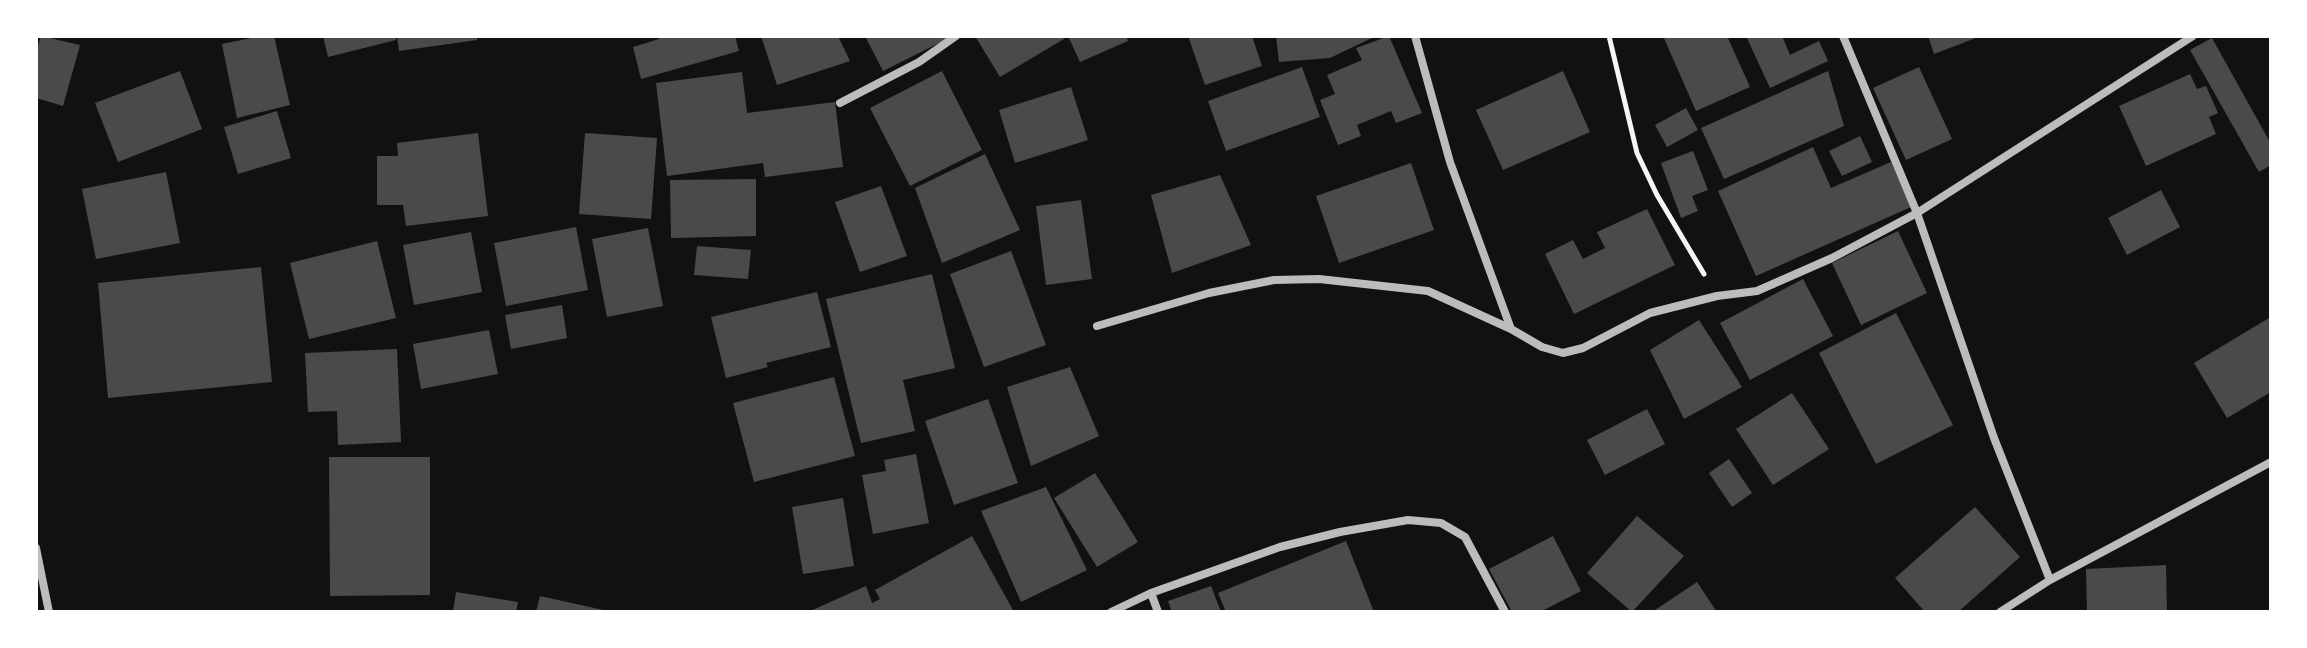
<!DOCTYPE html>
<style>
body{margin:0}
#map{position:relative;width:2307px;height:648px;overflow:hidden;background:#111;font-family:"Space Grotesk",sans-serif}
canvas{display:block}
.frame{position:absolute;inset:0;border:38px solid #fff;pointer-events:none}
</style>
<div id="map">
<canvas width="2307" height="648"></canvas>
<div class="frame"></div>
</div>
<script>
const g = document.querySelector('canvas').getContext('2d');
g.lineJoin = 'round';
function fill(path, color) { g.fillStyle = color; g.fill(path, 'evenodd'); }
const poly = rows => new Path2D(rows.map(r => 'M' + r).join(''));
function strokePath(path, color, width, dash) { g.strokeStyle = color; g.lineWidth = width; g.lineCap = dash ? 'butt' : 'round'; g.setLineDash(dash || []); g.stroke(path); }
fill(poly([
 [41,36,80,45,63,106,36,98,36,52],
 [261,36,274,36,290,105,237,118,222,44],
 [323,36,395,36,396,40,328,57],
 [397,36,477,36,477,40,399,51],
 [658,36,735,36,739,51,641,79,633,47,659,39],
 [761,36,838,36,850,61,777,85],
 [865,36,945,36,947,39,883,71],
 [975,36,1063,36,1064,39,1000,77],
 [1068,36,1126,36,1128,41,1080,62],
 [1188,36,1252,36,1262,66,1205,85],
 [1276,36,1376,36,1330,58,1279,62],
 [1389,36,1422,113,1396,123,1391,111,1357,125,1361,136,1338,145,1320,100,1335,94,1327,75,1362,60,1356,48],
 [1663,36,1727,36,1750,87,1696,111],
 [1746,36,1788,36,1783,38,1790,55,1819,41,1828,61,1770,88],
 [1928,36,1981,36,1934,54],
 [2212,38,2271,144,2271,165,2259,172,2190,50],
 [1302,67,1320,117,1226,151,1208,101],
 [1919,67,1952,139,1906,160,1873,88],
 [180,71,202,129,118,162,95,103],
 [942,71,982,150,910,186,870,108],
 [1563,71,1590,132,1503,170,1476,110],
 [1828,71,1844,126,1724,179,1701,128],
 [742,72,747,113,835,102,843,167,765,177,763,163,667,176,656,83],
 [2190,74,2197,89,2206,86,2218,113,2209,117,2216,134,2146,166,2119,106],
 [1071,87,1088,140,1015,163,999,110],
 [1686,108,1698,130,1667,147,1655,125],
 [277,111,291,158,238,174,224,127],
 [478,133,488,216,406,226,403,205,377,205,377,156,398,156,397,143],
 [585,133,657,138,651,219,579,214],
 [1860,136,1872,162,1842,176,1829,151],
 [1813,147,1831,188,1891,162,1911,207,1756,276,1718,191],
 [1693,151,1708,190,1692,196,1698,211,1681,218,1661,163],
 [985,154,1020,230,942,263,915,188],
 [1411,163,1434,230,1339,263,1316,196],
 [166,172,180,243,96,259,82,189],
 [1220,175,1251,245,1172,273,1151,195],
 [756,179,756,236,671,238,670,180],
 [881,186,907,256,860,272,835,202],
 [2161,190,2180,227,2127,255,2108,218],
 [1081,200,1092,279,1046,285,1036,206],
 [1647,209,1675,265,1574,314,1545,254,1573,240,1583,259,1605,248,1597,232],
 [576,227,588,290,506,306,494,243],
 [648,228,663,306,607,317,592,239],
 [1898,231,1927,293,1861,325,1832,263],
 [471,232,482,292,414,305,403,245],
 [377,241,396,318,309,339,290,263],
 [697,246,751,250,748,279,694,275],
 [1011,251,1046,345,984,367,950,274],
 [261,267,272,382,108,398,98,283],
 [932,274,955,368,903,380,915,431,861,443,826,299],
 [1803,279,1833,336,1750,380,1720,323],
 [817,292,831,347,766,363,768,367,726,378,711,317],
 [562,305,567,338,511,349,505,315],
 [1896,313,1953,425,1876,464,1819,353],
 [2269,318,2271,322,2271,392,2227,418,2194,363],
 [1699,320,1742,387,1684,419,1650,350],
 [489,330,498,374,421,389,413,344],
 [397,349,401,442,338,445,337,411,308,412,305,353],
 [1070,367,1099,436,1031,466,1007,387],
 [834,377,855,456,754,482,733,403],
 [1792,393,1829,449,1773,485,1736,429],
 [988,399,1018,483,954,505,925,421],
 [1647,409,1665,444,1605,475,1587,440],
 [916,454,929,523,873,534,862,475,886,471,884,460],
 [329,457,430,457,430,595,330,596],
 [1729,459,1752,493,1732,507,1709,473],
 [1095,473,1138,542,1097,567,1054,498],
 [1046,487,1087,570,1021,602,981,511],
 [843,498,854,566,803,574,792,507],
 [1975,507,2020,557,1958,612,1925,612,1895,578],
 [1637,516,1684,556,1632,612,1587,573],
 [972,536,1014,612,808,612,866,586,872,603,880,599,875,590],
 [1553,536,1581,591,1540,612,1512,612,1489,569],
 [1346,541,1374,612,1226,612,1218,593],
 [2166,565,2167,612,2087,612,2086,569],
 [1697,582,1717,612,1652,612],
 [1211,586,1221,612,1172,612,1168,601],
 [456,592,518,602,516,612,453,612],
 [540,596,608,611,608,612,536,612]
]), '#4a4a4a');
strokePath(poly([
 [1609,36,1637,153,1657,195,1704,274]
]), '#f5f5f5', 5);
strokePath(poly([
 [1415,36,1450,162,1511,329],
 [1843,36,1917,213,1994,438,2050,580],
 [840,103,919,62,956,36],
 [1097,326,1209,293,1274,280,1319,279,1428,291,1511,329,1542,347,1563,353,1583,348,1650,313,1717,296,1757,291,1832,258,1917,213,2193,36],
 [36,548,49,612],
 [1151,593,1158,612],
 [1111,612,1151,593,1280,547,1340,532,1408,520,1441,523,1465,537,1505,612],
 [2000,612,2050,580,2271,462]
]), '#bcbcbc', 8);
</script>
